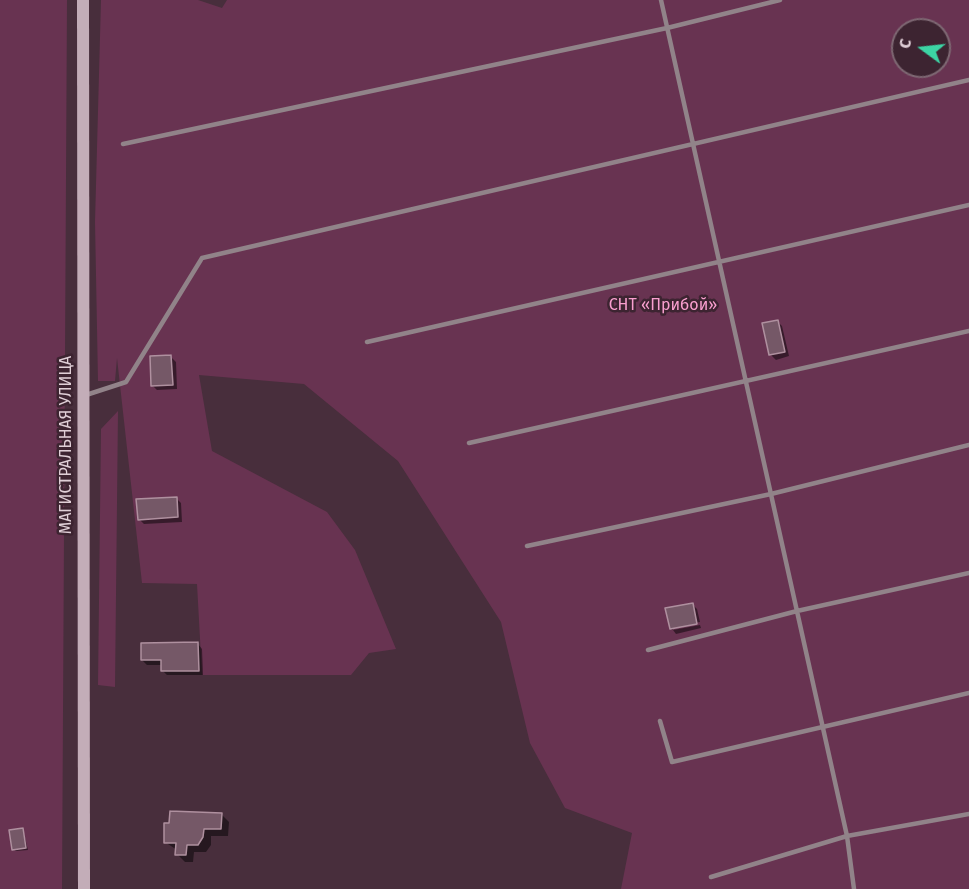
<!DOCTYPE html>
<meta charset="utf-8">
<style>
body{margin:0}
#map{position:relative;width:969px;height:889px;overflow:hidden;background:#482e3c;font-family:"Fira Sans",sans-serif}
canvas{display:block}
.north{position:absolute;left:891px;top:18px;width:60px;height:60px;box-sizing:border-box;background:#3d2431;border:2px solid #7e6873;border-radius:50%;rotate:285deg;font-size:16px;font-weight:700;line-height:24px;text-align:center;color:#e0cfd7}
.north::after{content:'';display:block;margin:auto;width:21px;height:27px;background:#3cd4a4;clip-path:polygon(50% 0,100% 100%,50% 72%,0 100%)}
</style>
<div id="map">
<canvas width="969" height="889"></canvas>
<div class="north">С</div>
</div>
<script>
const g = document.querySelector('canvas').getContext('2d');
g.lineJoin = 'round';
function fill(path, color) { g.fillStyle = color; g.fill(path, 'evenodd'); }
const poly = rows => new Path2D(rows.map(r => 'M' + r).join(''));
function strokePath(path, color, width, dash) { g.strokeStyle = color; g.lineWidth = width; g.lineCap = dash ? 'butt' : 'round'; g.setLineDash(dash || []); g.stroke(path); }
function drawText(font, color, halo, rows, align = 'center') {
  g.font = font + ' "Fira Sans",sans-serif'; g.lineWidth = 5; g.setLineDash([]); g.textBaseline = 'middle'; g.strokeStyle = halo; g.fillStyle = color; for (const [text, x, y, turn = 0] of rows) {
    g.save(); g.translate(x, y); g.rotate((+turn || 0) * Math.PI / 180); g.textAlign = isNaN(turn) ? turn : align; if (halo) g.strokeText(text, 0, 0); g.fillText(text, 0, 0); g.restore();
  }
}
fill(poly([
 [0,0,67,0,62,889,0,889],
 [101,0,198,0,222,8,227,0,969,0,969,889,621,889,632,833,565,808,530,743,501,622,398,461,304,384,199,375,212,451,327,512,355,550,396,649,369,653,351,675,202,675,197,584,142,583,117,358,115,381,98,381,95,222],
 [903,30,939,30,939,66,903,66],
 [118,411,115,687,98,685,101,429]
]), '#683351');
fill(poly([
 [777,321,782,326,789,356,776,360,771,355],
 [171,357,176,362,177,389,157,390,152,385],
 [176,498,181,503,182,522,144,524,139,519],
 [692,604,697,609,700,622,673,627,673,630,671,629],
 [700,625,701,628,676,634,673,630],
 [198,644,202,649,203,675,167,675,162,670,162,665,147,665,142,660],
 [221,814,229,822,228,836,211,836,211,845,206,852,194,852,193,862,185,862,177,854,177,850,165,842],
 [23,830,28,850,16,851,13,849]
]), '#0007');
const building = poly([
 [778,320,785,352,769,355,762,323,778,320],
 [171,355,173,385,151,386,150,356,171,355],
 [177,497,178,517,138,520,136,499,177,497],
 [693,603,697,624,670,629,665,608,693,603],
 [198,642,199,671,161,671,161,660,141,660,141,643,198,642],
 [170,811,222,813,221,829,204,829,203,837,198,845,187,845,186,855,175,855,176,843,164,843,164,823,169,823,170,811],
 [23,828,26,848,12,850,9,830,23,828]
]);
fill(building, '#755867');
strokePath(building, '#af909f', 1.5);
strokePath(poly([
 [661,0,847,836,854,889],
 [123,144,667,28,780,0],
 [367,342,969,205],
 [86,395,126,382,202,258,969,80],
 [469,443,969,331],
 [527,546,771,494,969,445],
 [648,650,797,611,969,573],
 [660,721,672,762,969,693],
 [711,877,847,836,969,814]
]), '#918389', 4.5);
strokePath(poly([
 [83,0,84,889]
]), '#c3adb8', 12);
drawText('16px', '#f99fcf', '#3d2431', [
 ["СНТ «Прибой»",663,306]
]);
drawText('16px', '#e0cfd7', '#3d2431', [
 ["МАГИСТРАЛЬНАЯ УЛИЦА",67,445,-90]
]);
</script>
